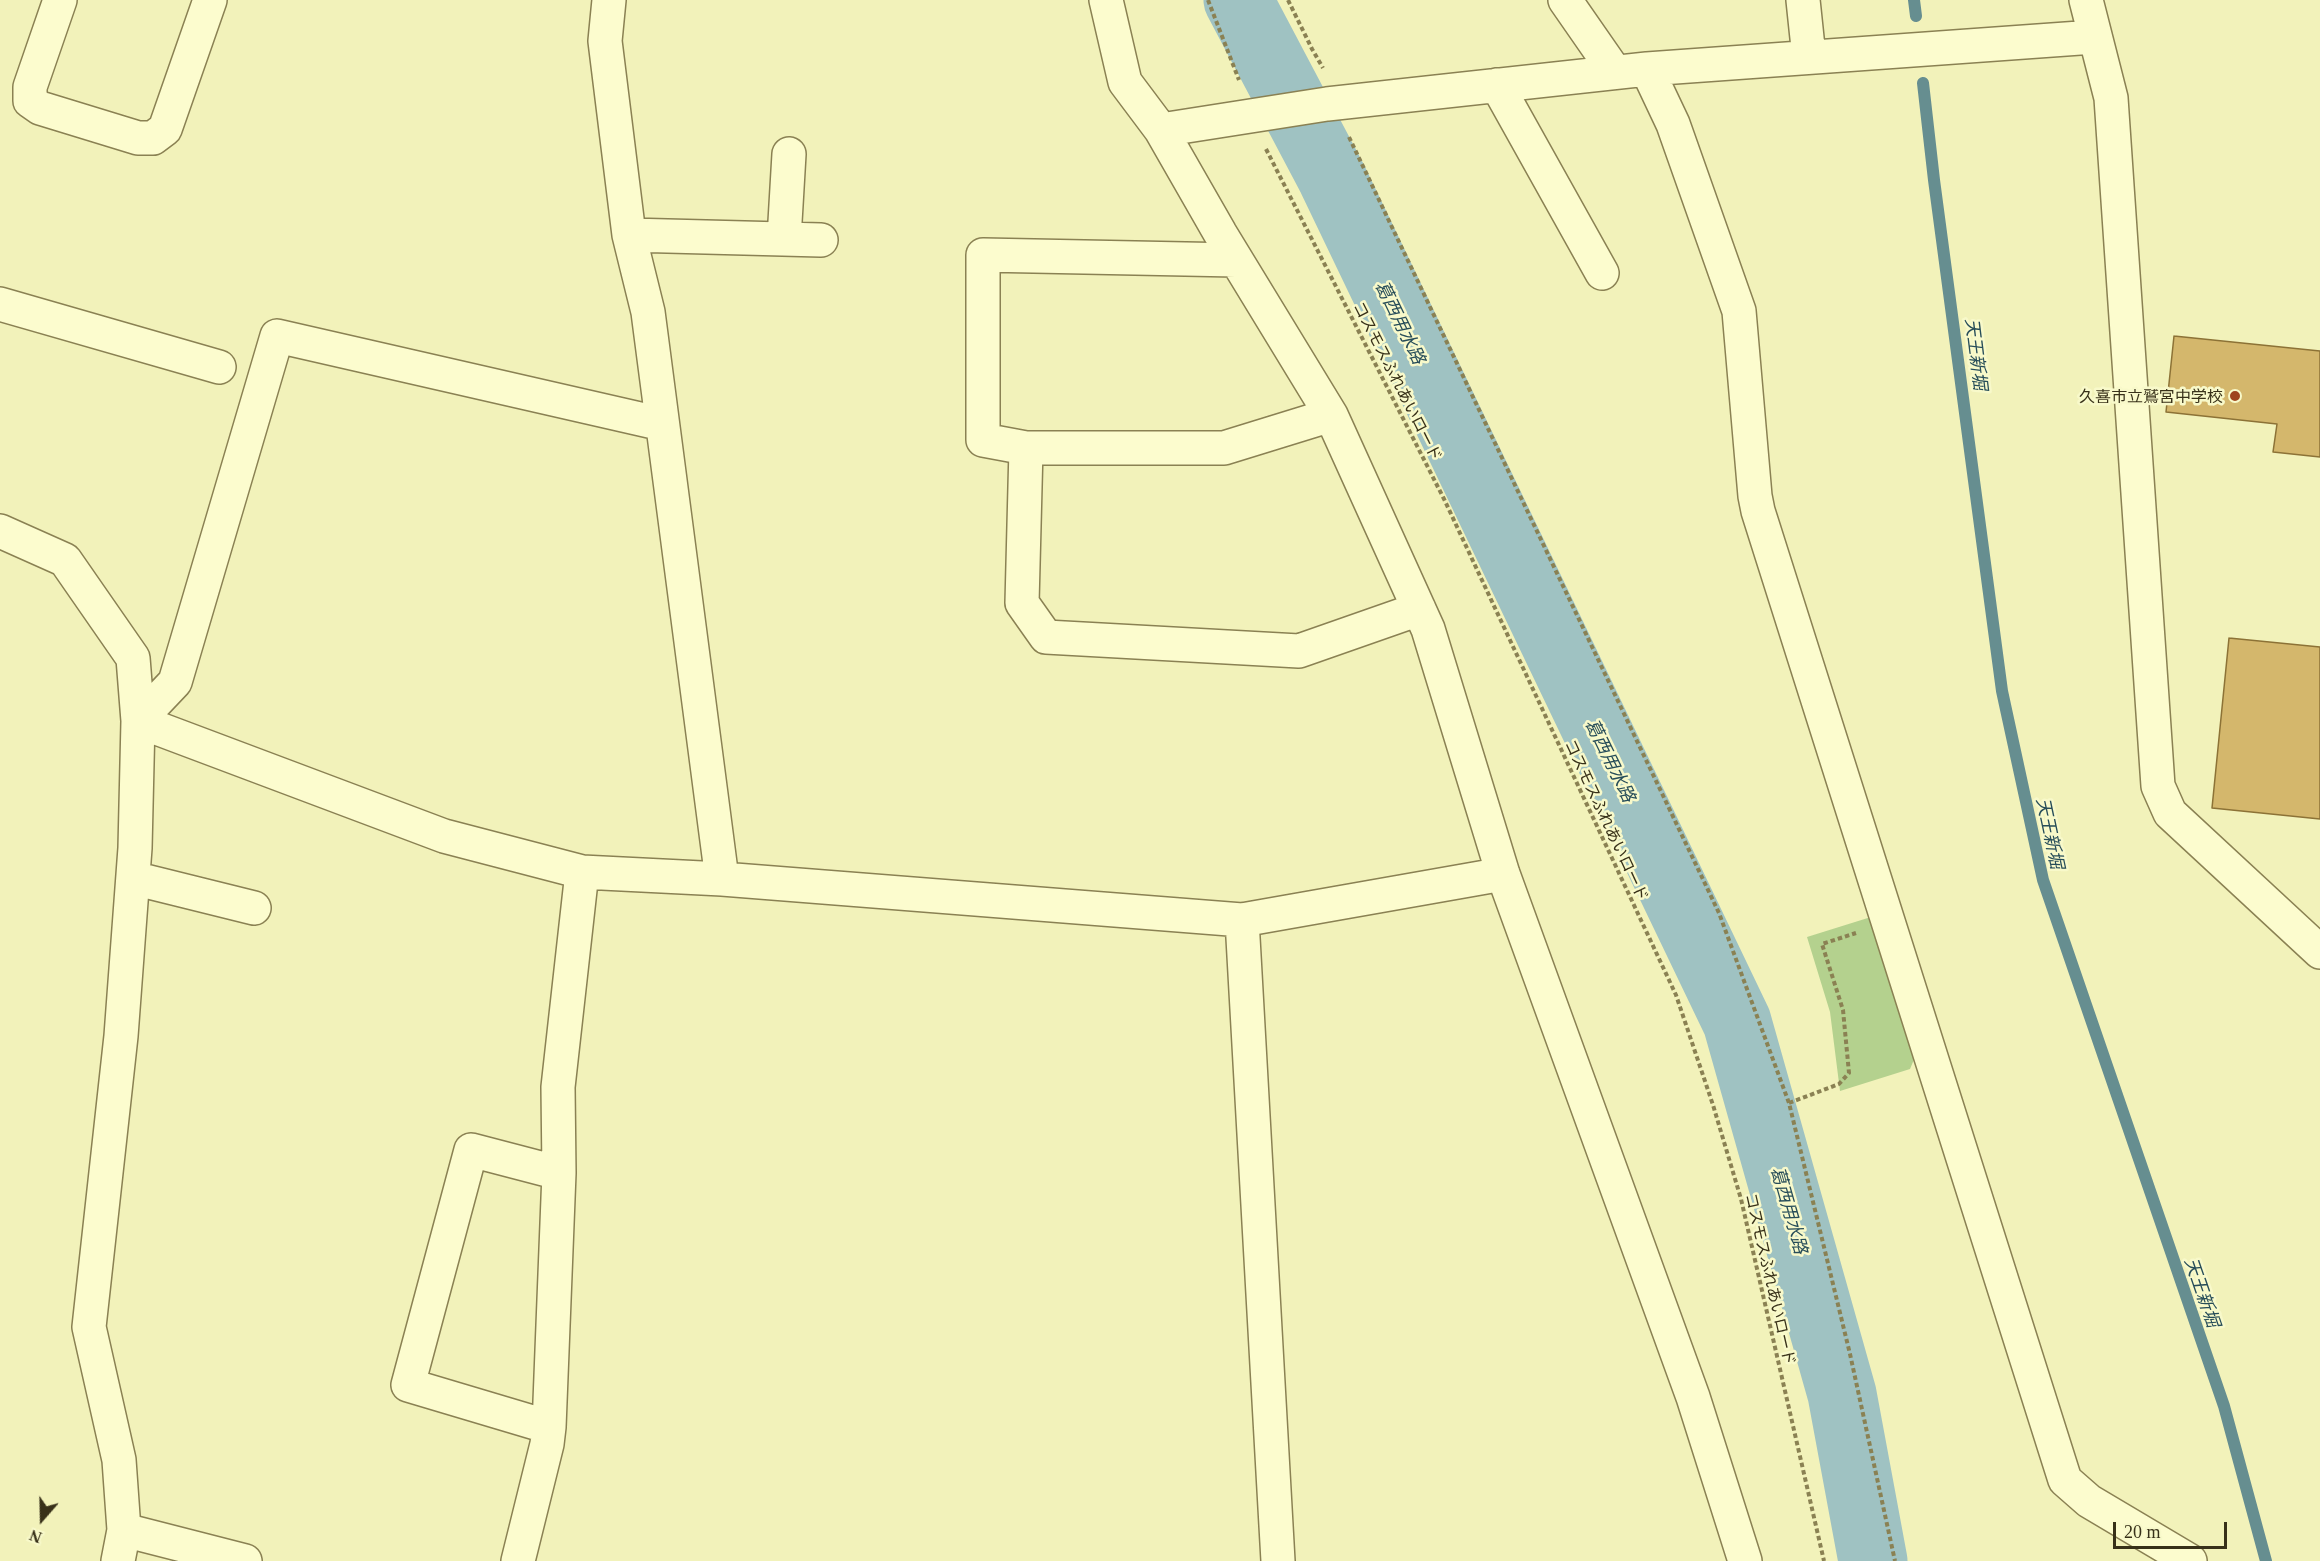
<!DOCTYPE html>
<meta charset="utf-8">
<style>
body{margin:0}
#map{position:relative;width:2320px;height:1561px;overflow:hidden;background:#f2f2ba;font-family:Georgia,serif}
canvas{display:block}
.north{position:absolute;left:12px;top:1489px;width:60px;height:60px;-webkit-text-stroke:4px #f8f9ca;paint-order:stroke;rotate:200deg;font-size:16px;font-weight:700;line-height:24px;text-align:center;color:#383119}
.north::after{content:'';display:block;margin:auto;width:21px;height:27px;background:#383119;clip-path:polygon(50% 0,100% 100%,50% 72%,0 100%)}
.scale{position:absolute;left:2113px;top:1522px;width:114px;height:27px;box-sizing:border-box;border:3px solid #383119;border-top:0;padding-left:8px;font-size:18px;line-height:21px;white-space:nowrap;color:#383119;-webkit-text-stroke:4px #f8f9ca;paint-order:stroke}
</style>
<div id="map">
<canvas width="2320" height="1561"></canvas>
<div class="north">N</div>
<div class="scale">20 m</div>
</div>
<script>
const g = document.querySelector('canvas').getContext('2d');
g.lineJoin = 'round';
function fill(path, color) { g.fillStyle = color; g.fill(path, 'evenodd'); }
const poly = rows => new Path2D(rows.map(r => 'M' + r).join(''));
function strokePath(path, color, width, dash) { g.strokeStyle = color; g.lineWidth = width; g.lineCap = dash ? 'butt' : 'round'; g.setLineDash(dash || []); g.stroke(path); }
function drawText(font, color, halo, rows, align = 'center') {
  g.font = font + ' Georgia,"Noto Sans JP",serif'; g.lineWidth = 5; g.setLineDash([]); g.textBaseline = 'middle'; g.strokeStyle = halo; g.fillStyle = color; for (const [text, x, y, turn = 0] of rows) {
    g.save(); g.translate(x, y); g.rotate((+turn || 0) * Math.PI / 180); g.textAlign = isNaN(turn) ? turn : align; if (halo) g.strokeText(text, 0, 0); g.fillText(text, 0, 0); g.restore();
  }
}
fill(poly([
 [1871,917,1915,1057,1910,1069,1840,1091,1830,1012,1807,937]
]), '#b4d18e');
strokePath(poly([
 [1914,0,1916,16],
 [1923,83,1934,180,2002,691,2043,880,2224,1406,2266,1561]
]), '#668e90', 12);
strokePath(poly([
 [1238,0,1332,178,1737,1022,1842,1394,1873,1561]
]), '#9fc2c2', 69);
const building = poly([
 [2174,336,2320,351,2320,457,2273,452,2277,424,2166,412,2174,336],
 [2229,638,2320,647,2320,819,2212,808,2229,638]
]);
fill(building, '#d4b76c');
strokePath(building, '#8c7236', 1.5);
const minor = poly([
 [60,0,30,87,30,101,40,108,138,138,153,138,165,129,210,0],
 [609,0,605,41,629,235,648,312,722,879],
 [1106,0,1125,82,1161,130,1220,233,1331,415,1428,629,1503,874,1693,1397,1745,1561],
 [1565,0,1615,72],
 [1803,0,1809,57],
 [2086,0,2111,98,2158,786,2170,813,2320,952],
 [1647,69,1673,124,1739,311,1755,496,1758,511,2065,1480,2089,1501,2190,1561],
 [1497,85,1602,273],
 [1161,130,1327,104,1647,69,2094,37],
 [629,235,821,240],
 [784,239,789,154],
 [0,304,219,367],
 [1331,415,1224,448,1026,448,1022,603,1046,637,1299,651,1419,609],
 [1026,448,983,440,983,255,1236,260],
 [0,531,65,560,133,658,138,721,135,848,121,1036,89,1327,119,1460,124,1530,118,1561],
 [138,721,444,836,582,872,722,879,1242,920,1503,874],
 [138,721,175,682,277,336,662,424],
 [133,878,254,908],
 [1242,920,1278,1561],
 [549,1427,408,1385,471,1150,559,1173],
 [124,1530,245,1561],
 [518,1561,547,1444,549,1427,559,1173,558,1087,582,872]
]);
strokePath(minor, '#8a8153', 36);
strokePath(poly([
 [1208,0,1239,80],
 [1288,0,1312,49,1323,68],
 [1349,137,1719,913,1789,1103,1850,1354,1895,1561],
 [1266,149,1444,499,1676,995,1713,1105,1741,1199,1824,1561],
 [1789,1103,1839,1084,1849,1073,1843,1010,1822,944,1856,933]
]), '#8a8153', 4, [4.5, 3]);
strokePath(minor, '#fcfcce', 33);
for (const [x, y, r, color] of [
 [2235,396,6,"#9f441d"]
]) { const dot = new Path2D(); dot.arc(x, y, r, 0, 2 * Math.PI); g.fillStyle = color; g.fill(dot); strokePath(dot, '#f8f9ca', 2); }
drawText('16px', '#383119', '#f8f9ca', [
 ["コスモスふれあいロード",1398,381,63],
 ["コスモスふれあいロード",1607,820,65],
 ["コスモスふれあいロード",1771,1279,77]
]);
drawText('16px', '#383119', '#f8f9ca', [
 ["久喜市立鷲宮中学校",2223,396]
], 'right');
drawText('italic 18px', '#274d59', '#f8f9ca', [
 ["葛西用水路",1401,322,64],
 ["天王新堀",1977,354,83],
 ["葛西用水路",1611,760,64],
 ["天王新堀",2051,833,78],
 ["葛西用水路",1790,1210,74],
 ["天王新堀",2203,1292,71]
]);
</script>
